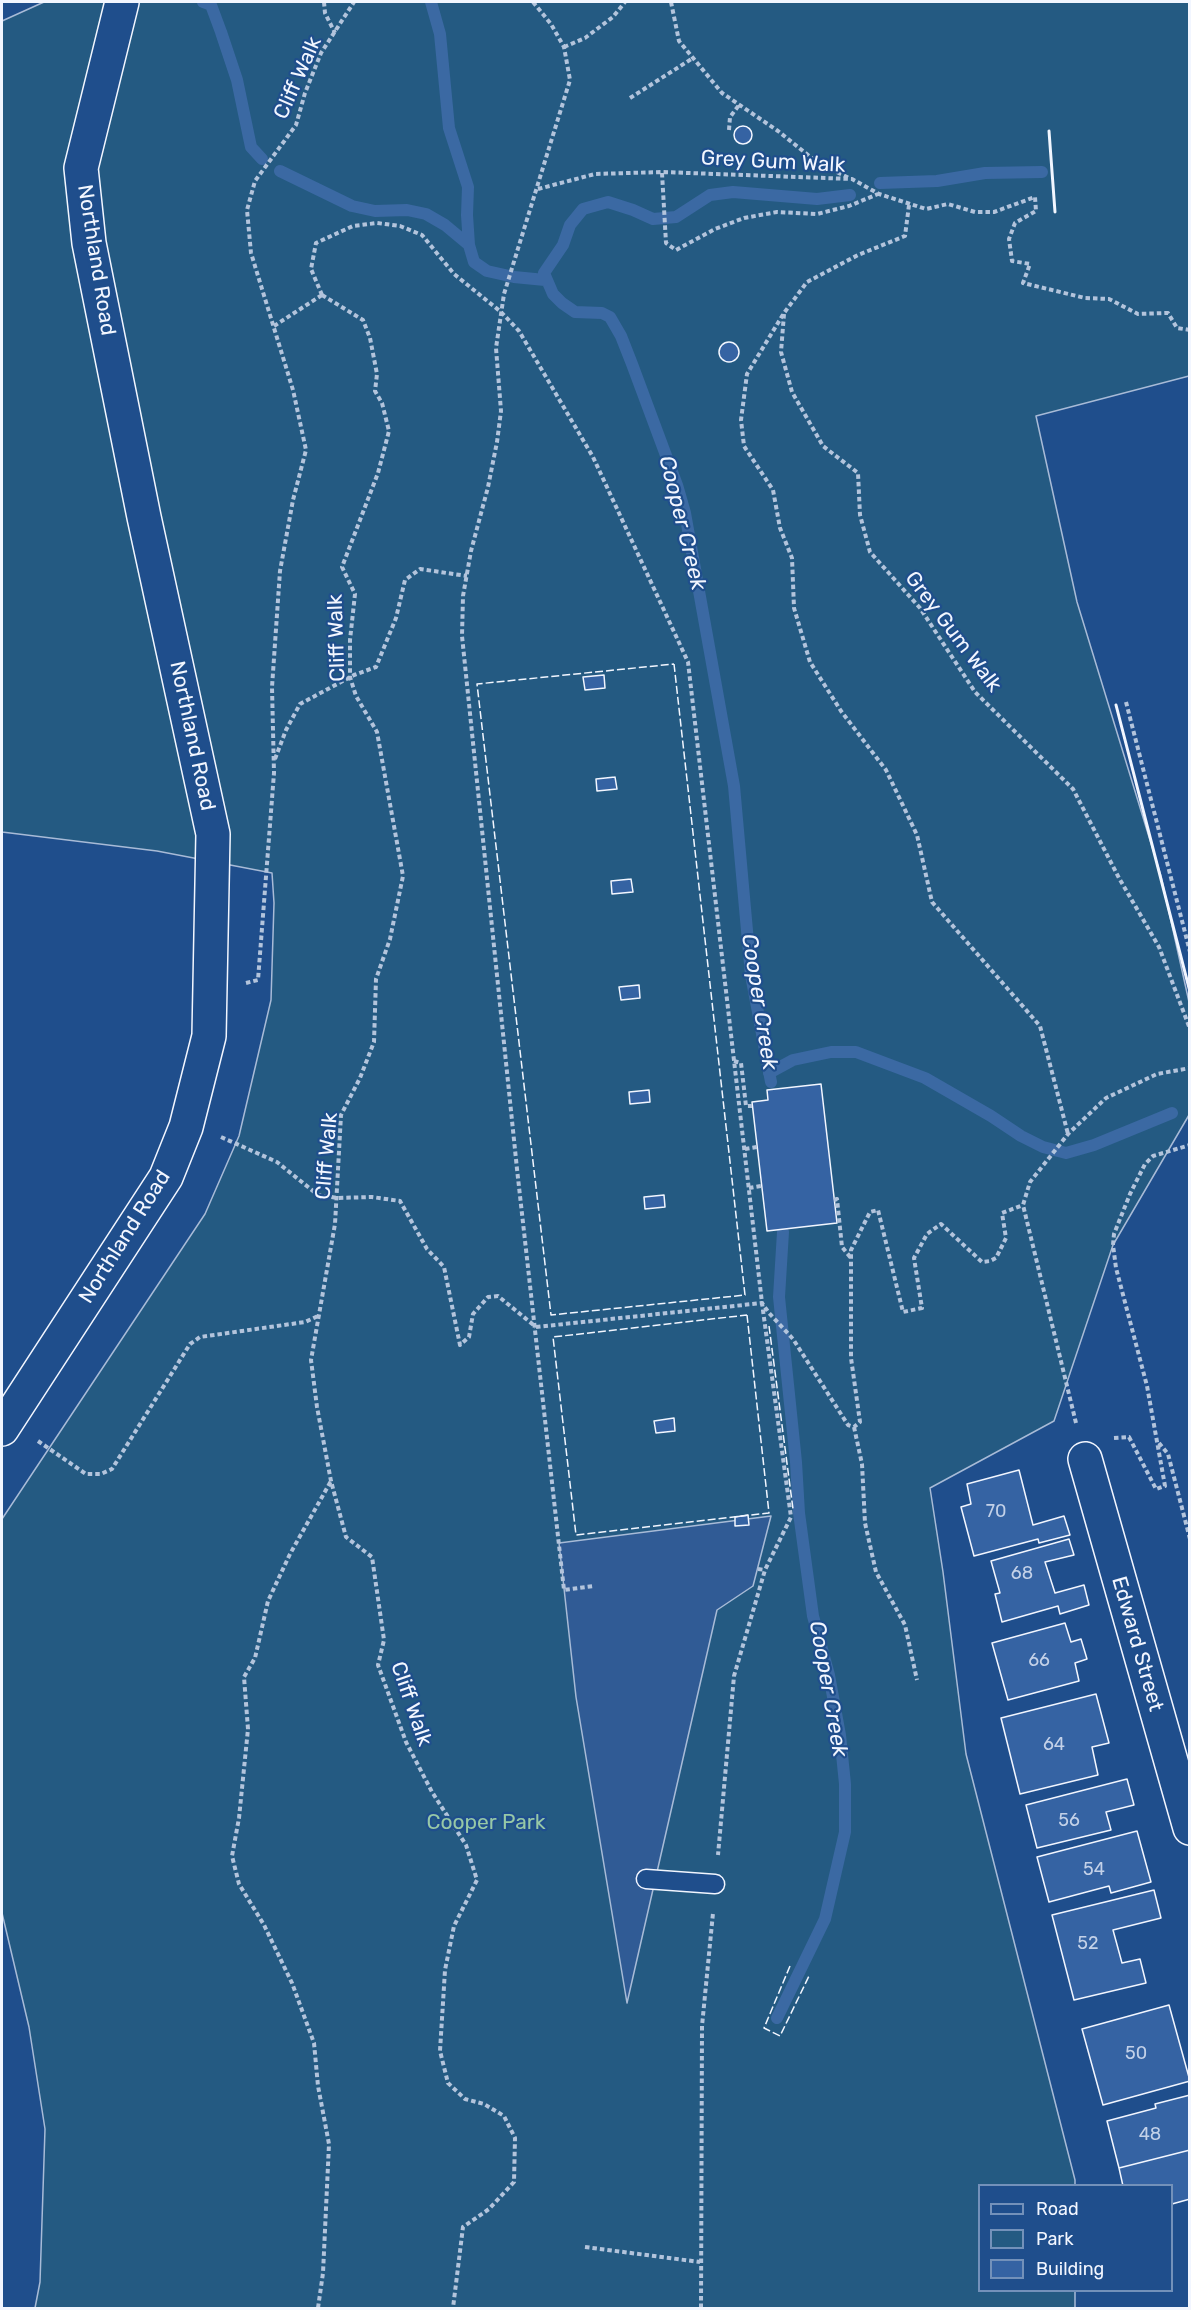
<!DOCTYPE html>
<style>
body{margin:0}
#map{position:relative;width:1191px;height:2310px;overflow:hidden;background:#1f4e8c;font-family:Rubik,sans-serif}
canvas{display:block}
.frame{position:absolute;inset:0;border:3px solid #f2f6ff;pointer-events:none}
.legend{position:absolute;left:978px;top:2184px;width:195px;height:108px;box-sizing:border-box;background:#1f4e8c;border:2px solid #7391ba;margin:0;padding:8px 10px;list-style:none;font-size:18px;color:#f2f6ff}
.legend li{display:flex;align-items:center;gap:12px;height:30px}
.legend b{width:30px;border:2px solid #7391ba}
</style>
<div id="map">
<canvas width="1191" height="2310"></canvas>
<div class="frame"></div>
<ul class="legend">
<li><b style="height:8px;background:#1f4e8c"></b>Road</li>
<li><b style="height:16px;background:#245a82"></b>Park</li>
<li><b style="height:16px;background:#3563a3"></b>Building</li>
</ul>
</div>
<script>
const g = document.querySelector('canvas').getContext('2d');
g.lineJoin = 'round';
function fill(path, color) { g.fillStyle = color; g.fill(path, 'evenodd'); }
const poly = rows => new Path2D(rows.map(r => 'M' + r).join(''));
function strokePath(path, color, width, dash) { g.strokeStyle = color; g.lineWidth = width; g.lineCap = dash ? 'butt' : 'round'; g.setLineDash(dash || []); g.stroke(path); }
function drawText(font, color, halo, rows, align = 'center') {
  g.font = font + ' Rubik,sans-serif'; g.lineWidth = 4.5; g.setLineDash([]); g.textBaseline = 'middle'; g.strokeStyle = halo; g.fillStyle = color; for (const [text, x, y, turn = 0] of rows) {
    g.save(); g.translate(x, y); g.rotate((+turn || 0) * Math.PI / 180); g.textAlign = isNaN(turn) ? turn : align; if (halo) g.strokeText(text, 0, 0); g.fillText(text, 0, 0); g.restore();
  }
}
const green = poly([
 [44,2,1189,2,1189,376,1036,416,1077,602,1161,876,1189,1002,1189,1115,1113,1245,1054,1421,930,1488,943,1572,966,1754,1075,2180,1075,2185,980,2186,980,2290,1075,2291,1075,2308,35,2308,40,2282,45,2129,29,2027,2,1913,2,1519,205,1214,239,1136,271,1000,274,903,272,873,157,851,2,832,2,21,44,2]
]);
fill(green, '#245a82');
strokePath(green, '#a8bbd7', 1.5);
const parking = poly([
 [771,1516,753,1586,717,1610,627,2003,576,1697,559,1543,771,1516]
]);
fill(parking, '#305b95');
strokePath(parking, '#a8bbd7', 1.5);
strokePath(poly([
 [203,2,211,5,221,32,237,80,251,147,262,159],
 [431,2,440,34,449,128,468,187,467,215,469,245,474,262,487,271,514,277,545,280],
 [280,171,352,206,375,211,407,210,426,214,445,225,469,245],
 [880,183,937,181,985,173,1042,172],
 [769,1073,793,1060,831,1052,856,1052,925,1078,991,1116,1021,1136,1043,1147,1066,1153,1094,1145,1172,1113],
 [771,1082,751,975,734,786,685,513,677,485,632,364,621,336,610,317,602,313,575,312,562,303,553,294,544,273,563,245,570,225,583,209,608,202,633,210,653,219,676,217,710,195,733,192,817,199,850,195],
 [777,2018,825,1919,845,1832,845,1784,840,1735,829,1675,813,1616,799,1513,796,1462,779,1297,783,1232]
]), '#3b69a3', 12);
const building = poly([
 '734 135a9 9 0 1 1 18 0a9 9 0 1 1-18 0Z',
 '719 352a10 10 0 1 1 20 0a10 10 0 1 1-20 0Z',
 [604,675,605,688,585,690,583,677,604,675],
 [615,777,617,789,597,791,596,779,615,777],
 [631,879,633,892,612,894,611,881,631,879],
 [639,985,640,998,621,1000,619,987,639,985],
 [821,1084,837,1223,767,1231,752,1102,768,1100,767,1090,821,1084],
 [649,1090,650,1102,630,1104,629,1092,649,1090],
 [664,1195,665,1207,645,1209,644,1197,664,1195],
 [674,1418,675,1431,656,1433,654,1421,674,1418],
 [1019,1470,1033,1525,1064,1516,1070,1535,1039,1543,1038,1539,974,1556,961,1507,971,1504,967,1484,1019,1470],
 [748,1515,749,1525,735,1526,735,1517,748,1515],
 [1069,1539,1074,1555,1045,1562,1055,1593,1084,1585,1089,1605,1060,1614,1058,1606,1002,1622,995,1594,1000,1593,991,1561,1069,1539],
 [1065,1623,1071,1642,1081,1639,1087,1659,1075,1663,1079,1681,1008,1700,992,1643,1065,1623],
 [1096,1694,1109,1743,1092,1747,1098,1775,1020,1794,1001,1718,1096,1694],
 [1127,1779,1134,1805,1106,1812,1111,1830,1037,1848,1026,1805,1127,1779],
 [1137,1831,1151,1882,1111,1893,1109,1886,1049,1902,1037,1857,1137,1831],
 [1154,1890,1161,1918,1113,1930,1122,1963,1140,1959,1146,1983,1074,2000,1052,1915,1154,1890],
 [1169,2005,1190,2081,1103,2105,1082,2029,1169,2005],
 [1190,2095,1190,2150,1119,2168,1107,2121,1156,2108,1155,2104,1190,2095],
 [1190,2150,1190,2199,1172,2204,1172,2186,1123,2186,1119,2168,1190,2150]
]);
fill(building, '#3563a3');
strokePath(building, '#f2f6ff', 1.5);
const service = poly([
 [646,1879,715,1884]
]);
const minor = poly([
 [2,1429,166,1177,186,1127,209,1036,213,834,144,517,89,243,81,168,122,2],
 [1085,1459,1190,1828]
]);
strokePath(service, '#f2f6ff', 21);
strokePath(minor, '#f2f6ff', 36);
strokePath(poly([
 [324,2,325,13,335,33],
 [533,2,551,24,564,47,570,80,504,294,496,348,501,411,497,442,488,487,471,551,463,596,462,636,517,1169,564,1590,594,1586],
 [671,2,679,41,722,93,778,131,818,163,849,178],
 [564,47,585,38,613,17,625,2],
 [630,98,693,58],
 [729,130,730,117,739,105],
 [662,173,666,243,676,250,715,229,744,218,777,212,817,214,849,206,878,194],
 [538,189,595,174,662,172,852,179,879,194,926,209,948,204,975,212,994,212,1035,197,1036,211,1015,223,1009,239,1012,261,1030,264,1023,283,1085,298,1109,299,1138,314,1168,313,1177,328,1190,330],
 [909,205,905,236,858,255,807,282,784,313,747,374,741,420,744,446,773,490,780,528,792,558,794,608,810,662,841,711,886,770,917,835,932,902,1040,1026,1068,1134],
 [322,295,311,269,316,243,353,226,377,223,400,226,422,235,454,274,501,312,519,331,593,457,688,662,762,1303,791,1517,765,1570,734,1676,718,1855],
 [322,295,363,320,370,338,377,374,375,391,382,403,389,431,378,473,342,567,355,594,350,640,350,677,356,696,377,732,403,876,390,939,376,979,374,1042,360,1078,341,1115,335,1224,311,1360,317,1407,331,1481,346,1537,372,1557,384,1640,378,1665,406,1742,432,1792,466,1845,477,1880,454,1926,445,1970,440,2051,448,2083,465,2099,484,2104,504,2116,515,2138,514,2182,489,2209,463,2227,453,2308],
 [784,314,781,352,792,392,823,446,858,473,860,515,870,552,920,608,975,692,1073,789,1119,878,1159,947,1190,1029],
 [274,326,322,295],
 [1126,702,1190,952],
 [275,759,286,730,300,704,354,675,376,667,396,618,405,580,420,569,467,576],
 [246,983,258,980,274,773,272,687,280,571,293,500,306,450,293,390,251,253,247,210,255,181,296,125,305,93,321,53,354,2],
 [734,1061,741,1063,746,1106,752,1106],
 [221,1137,277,1162,318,1195,338,1198,372,1197,400,1201,427,1249,444,1267,460,1345,469,1337,473,1314,488,1297,498,1296,536,1327],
 [745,1149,757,1147],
 [749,1188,761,1186],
 [834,1200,837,1199,842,1247,851,1258],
 [536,1327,762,1303,769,1313,793,1339,848,1425,854,1427,860,1422,851,1358,851,1250,870,1212,878,1210,903,1312,922,1308,914,1258,927,1234,941,1224,982,1262,990,1261,996,1258,1006,1238,1002,1213,1023,1205],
 [1076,1423,1023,1205,1030,1182,1068,1134,1106,1098,1157,1074,1190,1068],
 [854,1427,862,1464,865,1523,876,1572,905,1625,917,1680],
 [1114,1438,1129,1437,1156,1489,1165,1486,1147,1386,1116,1268,1113,1245,1114,1234,1130,1194,1145,1164,1153,1156,1190,1145],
 [38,1441,86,1474,101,1474,112,1469,190,1344,200,1337,305,1322,318,1316],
 [1159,1443,1168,1454,1190,1539],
 [758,1569,765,1570],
 [585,2247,700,2262],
 [318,2308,323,2273,329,2144,318,2086,314,2043,292,1983,264,1925,239,1884,232,1856,239,1818,248,1729,244,1677,255,1658,268,1601,290,1554,331,1481],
 [701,2308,702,2026,713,1913]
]), '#b3c4dc', 4, [4.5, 3]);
strokePath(service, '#1f4e8c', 18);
strokePath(minor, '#1f4e8c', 33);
strokePath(poly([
 [674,664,745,1295,551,1315,477,684,674,664],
 [1116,705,1190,992],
 [747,1315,769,1513,576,1535,553,1337,747,1315],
 [769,1326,793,1509],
 [790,1966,764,2028,780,2036,809,1976]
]), '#f2f6ff', 1.5, [8, 3]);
strokePath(poly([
 [1049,131,1055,212],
 [1116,705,1190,992]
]), '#f2f6ff', 3);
drawText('18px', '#c3d1e8', null, [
 ["70",996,1512],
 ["68",1022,1574],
 ["66",1039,1661],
 ["64",1054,1745],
 ["56",1069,1821],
 ["54",1094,1870],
 ["52",1088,1944],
 ["50",1136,2054],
 ["48",1150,2135]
]);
drawText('21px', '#f2f6ff', '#1f4e8c', [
 ["Cliff Walk",298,78,-66],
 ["Grey Gum Walk",773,162,3],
 ["Northland Road",96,260,81],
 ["Grey Gum Walk",953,632,53],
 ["Cliff Walk",337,638,-92],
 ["Northland Road",192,736,78],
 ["Cliff Walk",327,1156,-85],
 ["Northland Road",125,1237,-58],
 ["Edward Street",1137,1644,74],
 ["Cliff Walk",411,1704,71]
]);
drawText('21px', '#97c8a6', '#1f4e8c', [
 ["Cooper Park",486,1823]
]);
drawText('italic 22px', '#f2f6ff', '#1f4e8c', [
 ["Cooper Creek",682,523,76],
 ["Cooper Creek",759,1002,81],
 ["Cooper Creek",828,1689,80]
]);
</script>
